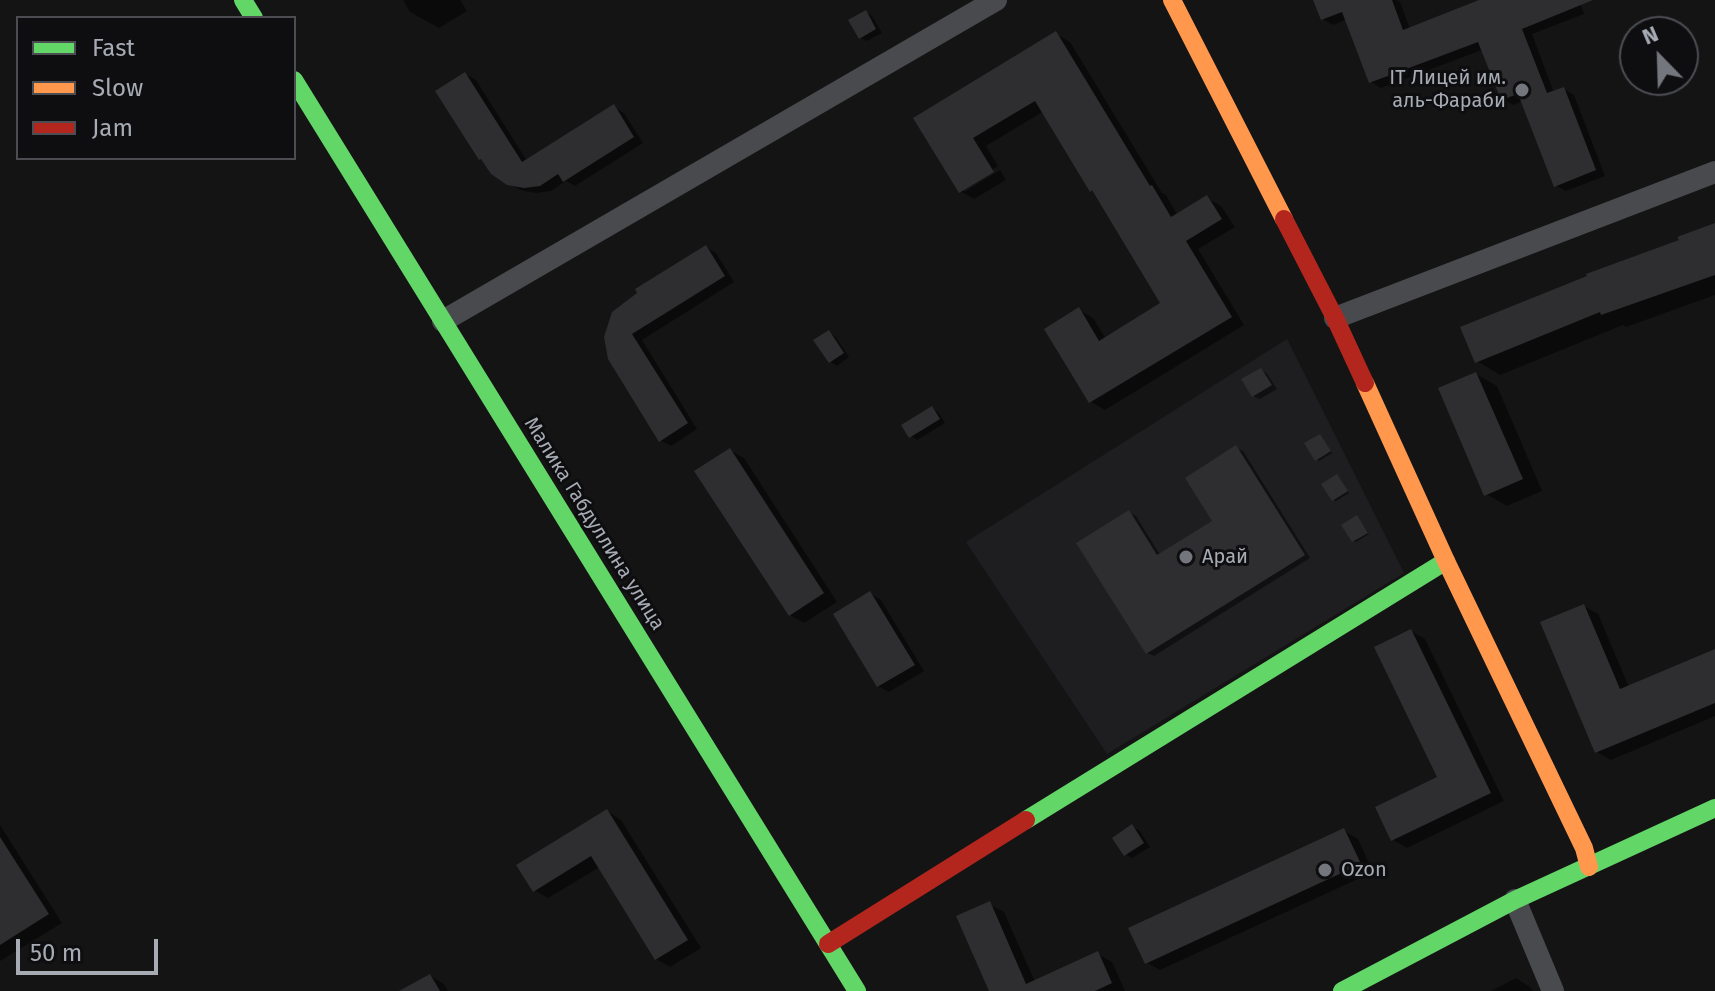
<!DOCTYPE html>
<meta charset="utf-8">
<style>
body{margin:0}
#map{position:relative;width:1715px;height:991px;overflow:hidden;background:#141414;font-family:"Fira Sans",sans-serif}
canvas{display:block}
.legend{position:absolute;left:16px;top:16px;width:280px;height:144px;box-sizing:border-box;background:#0e0e10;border:2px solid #4b4d52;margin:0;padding:10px 14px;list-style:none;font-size:24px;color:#a6abb4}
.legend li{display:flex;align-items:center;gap:16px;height:40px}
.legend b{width:40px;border:2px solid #4b4d52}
.north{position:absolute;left:1619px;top:16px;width:80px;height:80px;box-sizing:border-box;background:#0e0e10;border:2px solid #4b4d52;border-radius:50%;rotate:337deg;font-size:22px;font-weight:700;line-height:32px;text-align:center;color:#a6abb4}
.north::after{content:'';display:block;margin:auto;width:28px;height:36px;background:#73767c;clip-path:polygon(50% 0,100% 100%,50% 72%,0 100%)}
.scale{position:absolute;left:16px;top:939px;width:142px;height:36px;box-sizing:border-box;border:4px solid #a6abb4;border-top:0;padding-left:10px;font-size:24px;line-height:28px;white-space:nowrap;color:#a6abb4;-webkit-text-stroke:6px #0e0e10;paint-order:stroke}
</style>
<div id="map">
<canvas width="1715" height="991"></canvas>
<ul class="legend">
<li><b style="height:10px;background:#63d668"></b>Fast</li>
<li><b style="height:10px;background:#ff974d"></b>Slow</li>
<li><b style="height:10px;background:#b3261e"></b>Jam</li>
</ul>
<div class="north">N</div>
<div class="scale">50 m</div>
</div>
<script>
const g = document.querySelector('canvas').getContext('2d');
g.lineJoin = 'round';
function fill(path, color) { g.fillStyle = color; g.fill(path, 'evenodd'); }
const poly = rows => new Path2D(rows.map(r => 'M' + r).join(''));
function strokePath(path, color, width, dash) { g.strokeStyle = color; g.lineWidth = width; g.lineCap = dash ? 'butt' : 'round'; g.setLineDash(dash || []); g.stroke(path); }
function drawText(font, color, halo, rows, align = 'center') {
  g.font = font + ' "Fira Sans",sans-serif'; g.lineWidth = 6; g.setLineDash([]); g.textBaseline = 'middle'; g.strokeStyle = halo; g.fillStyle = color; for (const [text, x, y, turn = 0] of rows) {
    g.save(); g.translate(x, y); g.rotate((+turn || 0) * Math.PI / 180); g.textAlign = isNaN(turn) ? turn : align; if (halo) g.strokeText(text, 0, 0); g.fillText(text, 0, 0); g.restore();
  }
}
fill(poly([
 [1287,339,1404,573,1107,754,966,542]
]), '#1e1e20');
fill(poly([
 [403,0,460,0,467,11,439,28,410,12],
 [1316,0,1396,0,1400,2,1410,29,1485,0,1579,0,1584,14,1532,34,1554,93,1564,89,1574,95,1605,176,1566,191,1555,185,1523,101,1513,105,1503,99,1482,50,1381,88,1371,82,1347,19,1333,25,1323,19],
 [866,13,872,16,882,33,867,41,860,38],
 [1056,34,1070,42,1162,193,1166,195,1178,216,1207,198,1221,206,1235,227,1198,249,1244,325,1105,410,1091,402,1079,310,1093,318,1106,339,1163,304,1044,111,986,146,998,166,964,187,964,192,1000,170,1006,180,974,199,960,191,916,119],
 [465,74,476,80,527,161,614,107,624,113,643,143,575,186,566,181,551,191,536,193,520,190,492,173,485,162,480,159],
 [1715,225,1715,295,1626,327,1623,325,1500,375,1477,361,1681,242],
 [706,247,716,253,734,282,642,340,697,429,671,446,660,440,610,358],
 [829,332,835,336,849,357,837,366,830,362],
 [1261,370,1267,374,1277,389,1260,399,1253,396],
 [1476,374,1497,386,1542,491,1507,506,1486,494],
 [932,408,938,412,945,423,917,440,911,436],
 [1320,436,1332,453,1319,461,1317,459],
 [1236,448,1243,451,1310,558,1154,656,1147,653,1129,512,1136,516,1160,555,1215,522],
 [730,450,744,458,837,602,804,623,790,615],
 [1339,478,1349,493,1336,501,1333,500],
 [1359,519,1369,534,1356,542,1353,541],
 [871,594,881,600,924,671,889,692,878,686],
 [1584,606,1598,614,1629,687,1715,651,1715,716,1611,760,1597,752],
 [1411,631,1425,639,1504,801,1407,848,1393,840,1440,777],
 [607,811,621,820,701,948,670,967,656,959,600,867,548,898,534,890],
 [0,825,62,923,0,961],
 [1132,827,1139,830,1150,847,1132,858,1125,854],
 [1344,831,1358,839,1373,872,1160,970,1146,962],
 [989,904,1004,912,1035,982,1098,954,1112,962,1125,991,992,991],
 [430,976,444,984,448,991,403,991],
 [1516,978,1530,987,1533,991,1491,991]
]), '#0007');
fill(poly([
 [1313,0,1392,0,1403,30,1479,0,1593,0,1522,29,1547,93,1564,87,1596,170,1554,187,1518,94,1501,100,1478,42,1369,83,1342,12,1321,20],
 [866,10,876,29,859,39,848,20],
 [1056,31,1150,186,1152,185,1171,217,1207,195,1222,219,1186,241,1232,317,1089,403,1044,329,1079,307,1099,341,1160,303,1092,190,1090,192,1035,101,973,138,994,172,959,193,913,118],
 [465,72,522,162,614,104,634,137,563,182,558,174,540,186,524,188,507,185,491,174,481,159,479,160,435,91],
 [1715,223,1715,275,1601,315,1600,312,1475,363,1460,327,1587,276,1586,274,1679,240,1677,237],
 [706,245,725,276,632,334,688,423,659,442,608,359,604,337,612,312,637,293,635,289],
 [829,330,844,353,829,363,813,340],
 [1261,368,1272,385,1252,397,1241,379],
 [1476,372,1523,479,1484,496,1438,388],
 [932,406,940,419,909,438,901,425],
 [1320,434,1331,451,1315,461,1304,443],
 [1236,445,1305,555,1146,654,1076,543,1129,510,1157,555,1212,521,1185,478],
 [730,448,824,593,789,616,694,471],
 [1337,474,1348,491,1332,501,1321,484],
 [1357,515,1368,533,1352,542,1341,525],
 [870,591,915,665,877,687,833,614],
 [1584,604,1620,689,1715,649,1715,703,1595,753,1540,622],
 [1411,629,1491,793,1391,841,1375,807,1437,777,1374,647],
 [607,809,688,940,655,960,591,856,533,892,516,865],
 [1132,824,1144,843,1124,856,1112,838],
 [1344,828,1361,864,1145,964,1128,928],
 [0,837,49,914,0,945],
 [990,901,1026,984,1098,951,1112,983,1095,991,989,991,956,916],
 [430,974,440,991,399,991]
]), '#2e2e30');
strokePath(poly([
 [1335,318,1715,172],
 [443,321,996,0],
 [1515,900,1553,991]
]), '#484a4d', 22);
strokePath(poly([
 [243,0,254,18],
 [294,80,857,991],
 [1026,820,1446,561],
 [1342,991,1515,900,1715,808]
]), '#63d668', 18);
strokePath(poly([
 [1172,0,1284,219],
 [1365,383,1446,561,1584,848,1589,867]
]), '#ff974d', 18);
strokePath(poly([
 [1284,219,1335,318,1365,383],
 [828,944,1026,820]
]), '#b3261e', 18);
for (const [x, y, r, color] of [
 [1522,90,8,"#73767c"],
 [1186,557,8,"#73767c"],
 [1325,870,8,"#73767c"]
]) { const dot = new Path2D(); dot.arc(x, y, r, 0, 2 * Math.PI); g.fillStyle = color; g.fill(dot); strokePath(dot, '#0e0e10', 3); }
drawText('20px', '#a6abb4', '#0e0e10', [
 ["IT Лицей им.",1506,78,"right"],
 ["аль-Фараби",1506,101,"right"],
 ["Арай",1202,557],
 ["Ozon",1341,870]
], 'left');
drawText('20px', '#a6abb4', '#0e0e10', [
 ["Малика Габдуллина улица",594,524,58]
]);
</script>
